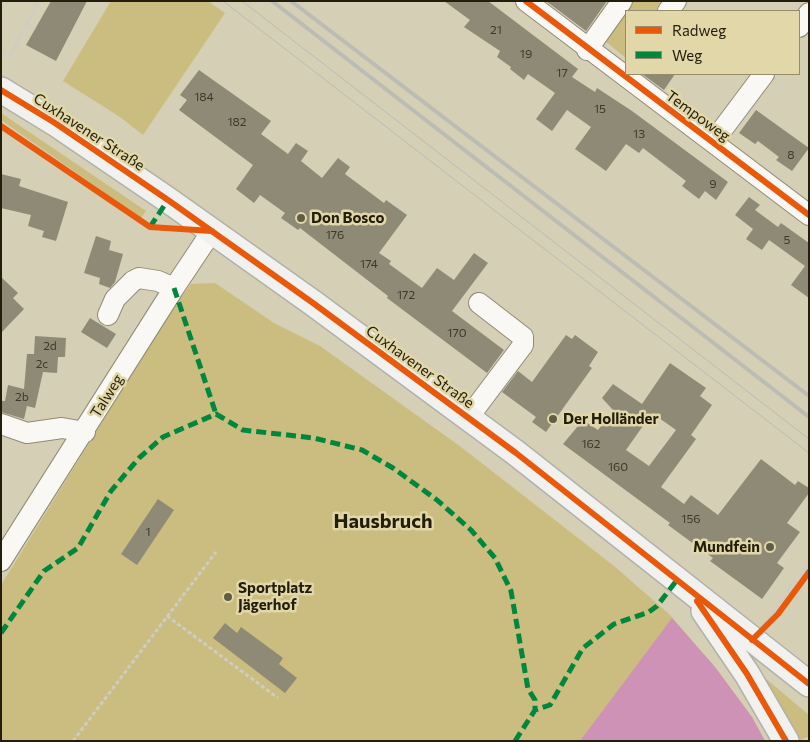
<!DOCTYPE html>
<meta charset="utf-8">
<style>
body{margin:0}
#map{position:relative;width:810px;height:742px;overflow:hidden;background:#d5cfb5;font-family:Commissioner,sans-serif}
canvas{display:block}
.frame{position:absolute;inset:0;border:2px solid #221e0b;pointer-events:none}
.legend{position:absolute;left:625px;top:10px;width:175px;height:65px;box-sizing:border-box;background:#e2d7a8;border:1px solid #958d69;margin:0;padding:6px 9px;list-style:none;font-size:15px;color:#221e0b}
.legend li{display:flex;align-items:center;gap:10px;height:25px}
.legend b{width:25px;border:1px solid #958d69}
</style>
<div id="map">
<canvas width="810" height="742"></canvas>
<div class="frame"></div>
<ul class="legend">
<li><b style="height:6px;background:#e8590c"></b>Radweg</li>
<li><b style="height:6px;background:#00873e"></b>Weg</li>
</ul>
</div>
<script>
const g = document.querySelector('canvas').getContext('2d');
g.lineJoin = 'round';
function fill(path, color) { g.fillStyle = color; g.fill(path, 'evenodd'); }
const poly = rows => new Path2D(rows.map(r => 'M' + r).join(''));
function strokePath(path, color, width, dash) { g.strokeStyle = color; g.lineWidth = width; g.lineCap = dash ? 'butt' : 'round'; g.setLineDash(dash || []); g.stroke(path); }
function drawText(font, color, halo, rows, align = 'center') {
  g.font = font + ' Commissioner,sans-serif'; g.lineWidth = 5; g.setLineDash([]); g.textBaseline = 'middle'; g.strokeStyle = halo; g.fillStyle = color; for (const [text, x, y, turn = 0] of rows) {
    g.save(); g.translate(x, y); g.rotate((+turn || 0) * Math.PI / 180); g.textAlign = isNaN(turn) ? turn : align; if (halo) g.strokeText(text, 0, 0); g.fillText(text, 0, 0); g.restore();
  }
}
fill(poly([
 [111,1,208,1,225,13,143,135,120,117,63,81],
 [627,1,669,1,662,11,626,11,626,58,600,37],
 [1,113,146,211,141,218,1,120],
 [215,283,274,323,320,346,461,447,614,566,669,614,715,667,752,717,765,741,1,741,1,585,171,311,191,284],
 [759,673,809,715,809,736,799,741]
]), '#cbbc7f');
fill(poly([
 [672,618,715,667,752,717,765,741,580,741]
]), '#cf92b7');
fill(poly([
 [51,1,87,1,56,61,26,45],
 [444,1,488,1,578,69,572,77,595,92,597,88,632,111,728,182,716,200,705,191,699,199,682,186,686,181,643,148,639,153,626,144,606,171,575,149,591,127,567,110,552,131,536,119,555,93,528,74,524,80,510,69,511,67,497,57,500,51,464,27,470,20],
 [546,1,607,1,586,31],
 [199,70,271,121,261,134,288,154,296,143,308,151,301,161,322,178,338,158,350,167,345,174,384,203,386,200,407,215,379,253,391,261,389,264,422,288,437,268,454,280,474,253,488,263,452,311,504,350,487,373,387,298,388,296,300,228,298,230,281,218,285,213,260,195,254,203,236,189,253,165,179,110,187,100,180,95],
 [642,74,675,74,664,90],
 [756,110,809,148,792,171,776,160,779,157,758,141,755,144,739,133],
 [1,174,21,179,19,186,68,202,56,241,42,237,44,231,28,226,31,215,1,208],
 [749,197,760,205,755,210,778,227,781,223,809,243,809,298,791,285,805,266,769,240,762,250,746,239,753,229,735,215],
 [96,236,111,241,109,250,123,254,115,282,110,288,99,284,100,278,84,273],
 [1,277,18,293,13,298,24,309,1,333],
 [90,318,116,334,107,348,81,332],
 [566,335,572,339,575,335,598,352,589,366,592,368,546,432,532,422,536,417,502,392,518,371,532,382],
 [35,336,66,338,65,357,58,357,57,373,43,372,35,408,27,406,24,419,1,412,1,401,5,401,8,385,24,389,27,354,34,354],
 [670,363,706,388,700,396,712,405,691,435,696,439,661,487,684,504,691,495,718,515,761,459,795,485,798,481,809,488,809,493,787,523,800,532,777,563,784,568,762,599,710,561,713,558,668,525,670,523,563,444,583,420,598,430,613,410,602,398,613,384,642,404],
 [652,413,676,430,649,466,626,450],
 [158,499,174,510,137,565,121,554],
 [225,623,237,633,241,627,283,658,279,664,297,678,285,693,213,638]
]), '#8f8a76');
const minor = poly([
 [526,1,809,215],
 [668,11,676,1],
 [799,27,809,13],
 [587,50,622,1],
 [713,142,764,74],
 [108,315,115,299,133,281,139,278,158,281,174,288],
 [468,418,523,345,523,337,479,303],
 [1,424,27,433,62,428,85,432],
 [1,561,174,288,212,231]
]);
const major = poly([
 [1,90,55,123,168,200,313,303,516,453,809,684],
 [704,611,747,674,786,741]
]);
strokePath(minor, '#908b77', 22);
strokePath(major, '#b3b1a7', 28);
strokePath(poly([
 [27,24,35,29],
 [1,52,10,56,39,1],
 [167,616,278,698],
 [764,624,809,562],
 [73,741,216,552]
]), '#ceccc5', 3, [4, 2.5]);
strokePath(minor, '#f9f8f4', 20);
strokePath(major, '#f1f1ef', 25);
strokePath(poly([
 [223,1,809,453],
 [242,1,809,439]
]), '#bcbbb4', 1);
strokePath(poly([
 [272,1,809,417],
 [291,1,809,396]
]), '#bcbbb4', 4);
strokePath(poly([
 [150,227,168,200],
 [174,288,216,414],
 [1,633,44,571,78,548,111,491,139,458,163,437,216,414,243,430,314,438,362,450,393,468,437,500,471,530,495,558,511,591,528,689,535,700,535,710],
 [515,741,535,710,550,705,583,648,614,624,649,612,657,606,677,580]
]), '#00873e', 5, [10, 5]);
strokePath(poly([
 [526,1,809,215],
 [1,90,55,123,168,200,313,303,516,453,809,684],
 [1,126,150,227,212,231],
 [697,601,747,674,786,741],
 [752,640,778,614,809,572]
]), '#e8590c', 6);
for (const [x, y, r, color] of [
 [301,218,5,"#615c46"],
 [553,419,5,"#615c46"],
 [770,547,5,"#615c46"],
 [228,597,5,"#615c46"]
]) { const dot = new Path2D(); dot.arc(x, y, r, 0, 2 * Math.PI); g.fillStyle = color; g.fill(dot); strokePath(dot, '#e2d7a8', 2); }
drawText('12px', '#3d3926', null, [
 ["21",496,30],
 ["19",526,54],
 ["17",562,73],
 ["184",204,97],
 ["15",600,109],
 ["182",237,122],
 ["13",639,134],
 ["8",791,155],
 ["9",713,184],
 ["176",335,235],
 ["5",787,240],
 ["174",369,264],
 ["172",406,295],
 ["170",457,333],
 ["2d",50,346],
 ["2c",42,364],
 ["2b",22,397],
 ["162",591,444],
 ["160",618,467],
 ["156",691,519],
 ["1",148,532]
]);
drawText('15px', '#221e0b', '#e2d7a8', [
 ["Tempoweg",698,116,36],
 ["Cuxhavener Straße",89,132,33],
 ["Cuxhavener Straße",420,367,36],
 ["Talweg",107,396,-58]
]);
drawText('bold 15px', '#221e0b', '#e2d7a8', [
 ["Don Bosco",311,218],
 ["Der Holländer",563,419],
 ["Mundfein",760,547,"right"],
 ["Sportplatz",238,588],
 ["Jägerhof",238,605]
], 'left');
drawText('bold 20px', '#221e0b', '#e2d7a8', [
 ["Hausbruch",383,521]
]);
</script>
